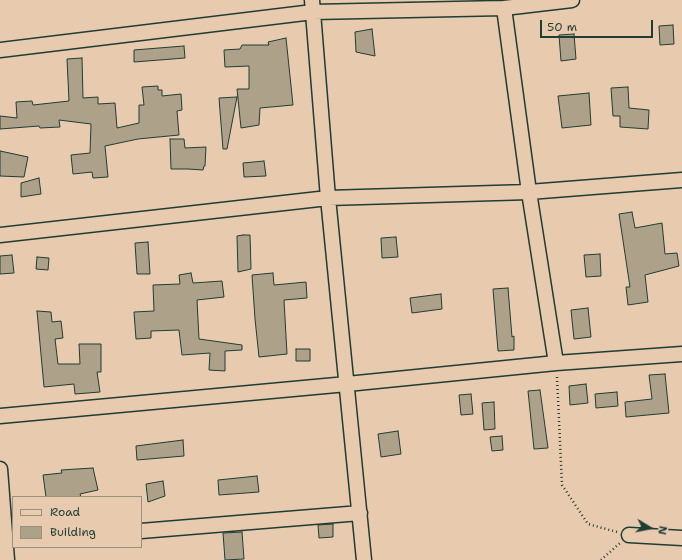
<!DOCTYPE html>
<style>
body{margin:0}
#map{position:relative;width:682px;height:560px;overflow:hidden;background:#e8cbaf;font-family:"Shantell Sans",sans-serif}
canvas{display:block}
.legend{position:absolute;left:12px;top:496px;width:130px;height:52px;box-sizing:border-box;background:#e8cbaf;border:1px solid #98927e;margin:0;padding:5px 7px;list-style:none;font-size:12px;color:#1f3d34}
.legend li{display:flex;align-items:center;gap:8px;height:20px}
.legend b{width:20px;border:1px solid #98927e}
.north{position:absolute;left:630px;top:508px;width:40px;height:40px;-webkit-text-stroke:3px #e8cbaf;paint-order:stroke;rotate:100deg;font-size:11px;font-weight:700;line-height:16px;text-align:center;color:#1f3d34}
.north::after{content:'';display:block;margin:auto;width:14px;height:18px;background:#1f3d34;clip-path:polygon(50% 0,100% 100%,50% 72%,0 100%)}
.scale{position:absolute;left:540px;top:20px;width:113px;height:18px;box-sizing:border-box;border:2px solid #1f3d34;border-top:0;padding-left:5px;font-size:12px;line-height:14px;white-space:nowrap;color:#1f3d34;-webkit-text-stroke:3px #e8cbaf;paint-order:stroke}
</style>
<div id="map">
<canvas width="682" height="560"></canvas>
<ul class="legend">
<li><b style="height:5px;background:#e8cbaf"></b>Road</li>
<li><b style="height:11px;background:#aea18a"></b>Building</li>
</ul>
<div class="north">N</div>
<div class="scale">50 m</div>
</div>
<script>
const g = document.querySelector('canvas').getContext('2d');
g.lineJoin = 'round';
function fill(path, color) { g.fillStyle = color; g.fill(path, 'evenodd'); }
const poly = rows => new Path2D(rows.map(r => 'M' + r).join(''));
function strokePath(path, color, width, dash) { g.strokeStyle = color; g.lineWidth = width; g.lineCap = dash ? 'butt' : 'round'; g.setLineDash(dash || []); g.stroke(path); }
const building = poly([
 [673,25,674,44,660,45,659,26,673,25],
 [372,29,375,56,356,52,355,32,372,29],
 [574,34,576,59,561,61,559,35,574,34],
 [286,38,293,105,260,108,259,125,241,128,237,89,249,89,249,66,225,67,224,50,240,49,242,45,269,45,268,42,286,38],
 [184,46,185,58,134,62,134,50,184,46],
 [82,58,83,98,98,97,98,104,115,103,117,128,139,123,139,105,144,105,142,87,158,86,158,90,162,90,162,96,181,94,182,110,177,111,179,135,138,139,105,146,108,177,93,178,92,172,73,174,71,155,90,153,91,124,59,120,60,127,40,128,39,126,0,129,0,116,17,118,16,102,32,101,33,105,69,101,67,59,82,58],
 [628,87,629,108,649,110,648,129,620,127,620,116,613,116,611,88,628,87],
 [589,93,591,125,562,128,558,96,589,93],
 [237,97,227,149,223,149,219,98,237,97],
 [170,139,184,139,185,148,206,147,205,166,204,166,203,170,188,169,171,169,170,139],
 [0,151,28,157,24,177,0,176,0,151],
 [264,161,266,176,244,177,243,163,264,161],
 [39,178,41,194,21,197,21,183,39,178],
 [632,212,635,228,662,223,665,254,677,253,679,266,645,275,648,302,628,305,626,287,630,287,619,214,632,212],
 [243,235,250,235,251,269,238,272,237,236,243,235],
 [396,237,398,257,382,258,381,238,396,237],
 [148,242,150,274,137,274,135,243,148,242],
 [600,254,601,276,586,277,584,255,600,254],
 [12,255,14,273,0,274,0,256,12,255],
 [37,257,49,258,48,270,36,269,37,257],
 [191,273,193,283,222,281,224,297,197,300,199,339,242,345,242,350,225,351,225,371,209,370,210,353,182,355,179,330,151,331,151,338,136,339,134,312,154,311,153,285,180,284,179,275,191,273],
 [273,273,274,285,306,282,307,298,284,300,287,354,259,357,255,319,252,275,273,273],
 [508,288,512,337,514,336,514,350,498,351,493,289,508,288],
 [441,294,442,309,412,313,410,298,441,294],
 [588,308,591,337,574,339,571,310,588,308],
 [37,311,51,312,52,322,61,321,63,338,55,339,58,364,80,364,79,344,101,344,101,372,97,372,100,392,75,394,74,384,44,387,37,311],
 [296,349,310,349,310,361,296,361,296,349],
 [665,374,669,413,626,417,625,402,652,399,649,375,665,374],
 [586,384,588,403,570,405,569,386,586,384],
 [540,390,548,448,534,449,528,391,540,390],
 [617,392,618,406,596,408,595,394,617,392],
 [471,394,473,414,461,415,459,395,471,394],
 [494,402,495,429,484,430,482,403,494,402],
 [398,431,401,454,381,457,378,434,398,431],
 [502,436,503,450,492,451,490,437,502,436],
 [183,440,184,456,137,460,136,446,183,440],
 [93,468,98,490,80,494,81,497,46,497,43,475,62,473,61,470,93,468],
 [257,476,259,492,219,495,218,480,257,476],
 [163,481,165,496,148,502,146,484,163,481],
 [333,524,333,537,319,538,318,525,333,524],
 [242,532,244,559,225,560,223,533,242,532]
]);
fill(building, '#aea18a');
strokePath(building, '#1f3d34', 1);
const minor = poly([
 [312,0,328,198,364,560],
 [504,8,529,192,556,363],
 [0,50,313,12,504,8,572,0],
 [0,235,328,198,529,192,682,180],
 [0,416,347,384,556,363,682,354],
 [0,469,7,560],
 [141,531,360,513],
 [629,535,682,538]
]);
strokePath(minor, '#1f3d34', 17);
strokePath(poly([
 [557,377,562,485,588,524,617,532],
 [601,560,620,543]
]), '#1f3d34', 2.5, [1, 3]);
strokePath(minor, '#e8cbaf', 14);
</script>
